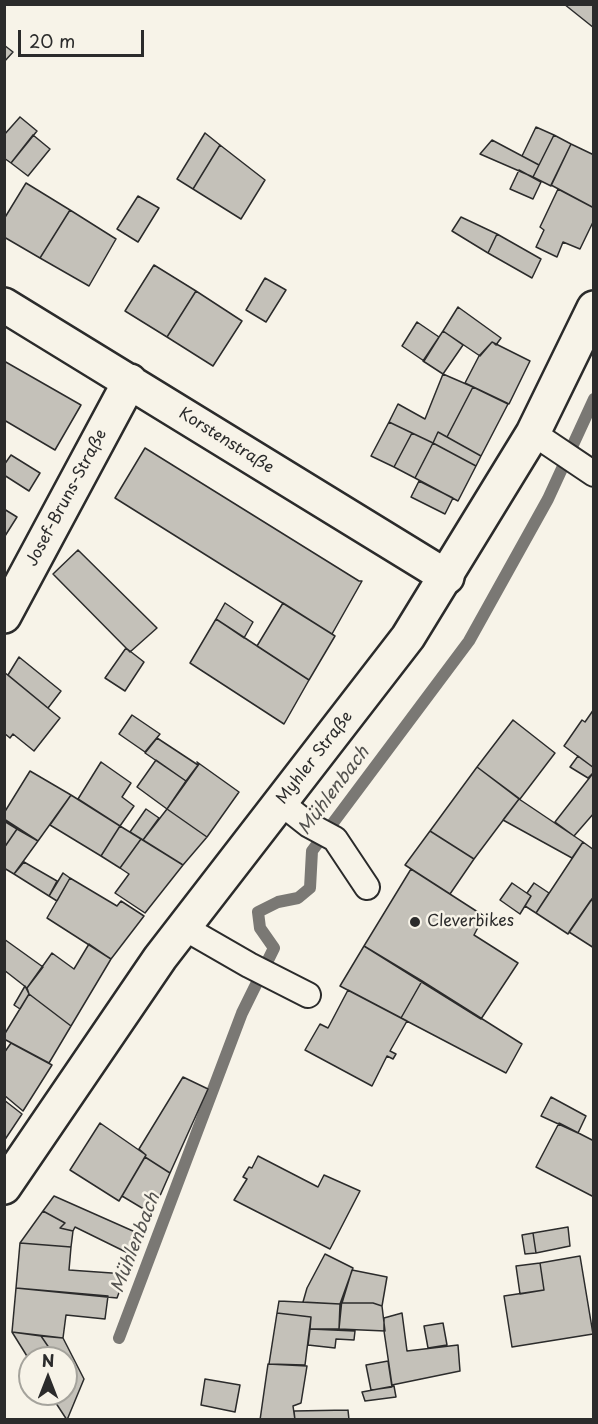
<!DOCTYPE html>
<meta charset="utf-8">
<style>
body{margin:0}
#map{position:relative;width:598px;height:1424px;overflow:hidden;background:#f7f3e8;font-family:"Playpen Sans",sans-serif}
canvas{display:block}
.frame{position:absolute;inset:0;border:6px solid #2b2b2b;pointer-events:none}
.north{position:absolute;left:18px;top:1346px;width:60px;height:60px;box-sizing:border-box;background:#f7f3e8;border:2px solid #a5a39c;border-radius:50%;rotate:0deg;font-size:16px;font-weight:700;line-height:24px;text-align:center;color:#2b2b2b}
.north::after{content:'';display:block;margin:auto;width:21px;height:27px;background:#2b2b2b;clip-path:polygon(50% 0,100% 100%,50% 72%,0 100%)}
.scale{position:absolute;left:18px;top:30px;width:126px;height:27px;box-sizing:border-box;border:3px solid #2b2b2b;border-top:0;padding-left:8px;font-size:18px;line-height:21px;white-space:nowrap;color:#2b2b2b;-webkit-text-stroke:4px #f7f3e8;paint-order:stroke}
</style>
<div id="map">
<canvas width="598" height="1424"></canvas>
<div class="frame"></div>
<div class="north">N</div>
<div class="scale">20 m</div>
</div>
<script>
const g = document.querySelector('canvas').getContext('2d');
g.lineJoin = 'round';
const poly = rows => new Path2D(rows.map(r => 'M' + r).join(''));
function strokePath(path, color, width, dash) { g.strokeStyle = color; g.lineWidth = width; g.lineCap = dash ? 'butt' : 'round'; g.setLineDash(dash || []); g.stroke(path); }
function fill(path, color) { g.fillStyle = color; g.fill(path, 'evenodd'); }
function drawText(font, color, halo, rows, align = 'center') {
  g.font = font + ' "Playpen Sans",sans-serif'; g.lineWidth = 5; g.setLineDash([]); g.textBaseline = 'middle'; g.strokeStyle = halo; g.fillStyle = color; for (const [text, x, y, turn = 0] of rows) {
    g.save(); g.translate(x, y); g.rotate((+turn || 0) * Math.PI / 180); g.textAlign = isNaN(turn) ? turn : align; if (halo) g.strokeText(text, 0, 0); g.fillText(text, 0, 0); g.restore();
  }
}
strokePath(poly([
 [119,1338,242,1013,274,948,260,928,258,912,278,902,298,898,310,888,312,851,469,641,548,499,594,399]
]), '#7a7874', 12);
const building = poly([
 [564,4,594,4,594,28,564,4],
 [4,45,13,52,4,62,4,45],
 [20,117,37,131,11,163,4,158,4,135,20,117],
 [536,127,554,135,539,165,522,156,536,127],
 [205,133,220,145,193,189,177,179,205,133],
 [33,135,50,149,28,176,11,163,33,135],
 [554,135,571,144,551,186,533,177,554,135],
 [492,140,539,165,533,177,480,154,492,140],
 [571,144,594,155,594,208,551,185,571,144],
 [220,145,265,180,241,219,193,189,220,145],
 [519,170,541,182,533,199,510,189,519,170],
 [26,183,70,210,40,258,4,237,4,219,26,183],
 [558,189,594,208,594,220,580,249,563,242,557,257,536,247,544,230,540,227,558,189],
 [138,196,159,208,138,242,117,229,138,196],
 [70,210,116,239,89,286,40,258,70,210],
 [461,217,497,234,488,253,452,231,461,217],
 [497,234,541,259,532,278,488,253,497,234],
 [154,265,196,291,167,337,125,311,154,265],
 [265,278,286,290,266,322,246,310,265,278],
 [196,291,242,321,213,366,167,337,196,291],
 [458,307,501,338,496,345,492,342,480,356,443,331,458,307],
 [417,322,439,337,424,361,402,346,417,322],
 [443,331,463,345,443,374,423,361,443,331],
 [492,342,530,361,509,404,465,383,479,356,492,342],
 [4,361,81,405,55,450,4,420,4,361],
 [443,374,473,387,447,437,438,432,433,443,389,422,398,404,425,419,443,374],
 [473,387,508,404,481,456,447,437,473,387],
 [389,422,412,433,394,467,371,456,389,422],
 [438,432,481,456,476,466,433,443,438,432],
 [412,433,433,443,415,478,394,467,412,433],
 [433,443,476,466,458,501,415,478,433,443],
 [145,448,359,581,362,581,332,634,115,498,145,448],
 [11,455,40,473,29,491,4,475,4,465,11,455],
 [419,481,453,498,445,514,411,497,419,481],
 [4,509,17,517,5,536,4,536,4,509],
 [78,550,157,628,130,652,53,574,78,550],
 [225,603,253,622,244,638,216,619,225,603],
 [283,603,335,636,309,680,257,646,283,603],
 [216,619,309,680,284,724,190,663,216,619],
 [126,648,144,662,125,691,105,678,126,648],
 [19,657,61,691,48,708,8,675,19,657],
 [4,672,60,718,34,751,13,734,10,738,4,733,4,672],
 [594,709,594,768,564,746,582,720,585,722,594,709],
 [132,715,160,734,145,752,119,734,132,715],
 [513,720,555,753,520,799,477,767,513,720],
 [157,738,198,765,186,781,145,753,157,738],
 [578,756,594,768,594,772,588,778,570,767,578,756],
 [156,760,186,781,167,809,137,787,156,760],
 [101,762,131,783,122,797,134,806,120,826,78,799,101,762],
 [197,762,239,792,207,837,167,809,199,764,197,762],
 [477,767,519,799,474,859,430,831,477,767],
 [30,771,71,795,38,841,4,819,4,813,30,771],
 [594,772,594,813,574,836,555,822,594,772],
 [71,795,120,826,101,856,50,825,71,795],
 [519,799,583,842,572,858,503,820,519,799],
 [146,809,159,818,143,840,130,832,146,809],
 [167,809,207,837,183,865,143,840,167,809],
 [4,821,17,829,4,848,4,821],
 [120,826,141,839,120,868,101,856,120,826],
 [17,829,38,841,14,874,4,868,4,848,17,829],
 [430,831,474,859,450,894,405,865,430,831],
 [141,839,183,865,145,913,115,893,129,874,120,868,141,839],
 [583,842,594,850,594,896,568,934,536,913,583,842],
 [24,862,57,881,49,896,14,874,24,862],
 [411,869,484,916,474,935,518,963,481,1019,364,946,411,869],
 [63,873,70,878,57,901,49,896,63,873],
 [70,878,117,906,121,901,144,916,111,959,47,918,70,878],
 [512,883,531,896,520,914,500,900,512,883],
 [534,883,549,893,536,913,525,906,531,896,527,893,534,883],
 [591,900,594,901,594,948,569,932,591,900],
 [4,939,43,967,27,988,4,970,4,939],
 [89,944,111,959,71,1026,29,994,27,988,52,953,74,969,89,944],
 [364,946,422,981,401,1018,340,986,364,946],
 [422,981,522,1044,506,1073,401,1018,422,981],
 [25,986,29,994,20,1009,14,1005,25,986],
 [348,990,407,1021,390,1051,396,1054,393,1059,387,1056,372,1086,305,1050,320,1024,328,1028,348,990],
 [29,994,71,1026,49,1063,4,1039,4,1035,29,994],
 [11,1043,52,1065,23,1111,4,1095,4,1053,11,1043],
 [183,1077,208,1089,170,1173,145,1157,146,1155,139,1149,183,1077],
 [551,1097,586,1116,578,1133,541,1116,551,1097],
 [4,1100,22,1114,4,1141,4,1100],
 [100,1123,146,1155,119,1201,70,1170,100,1123],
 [559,1123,594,1141,594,1197,536,1167,559,1123],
 [258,1156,318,1187,324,1175,360,1191,330,1249,234,1200,247,1179,243,1177,249,1167,252,1168,258,1156],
 [145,1157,170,1173,152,1214,122,1196,145,1157],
 [54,1196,142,1235,134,1256,75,1227,73,1231,60,1228,65,1223,43,1211,54,1196],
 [43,1211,65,1223,60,1228,73,1231,71,1247,20,1243,43,1211],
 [568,1227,570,1246,536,1253,533,1233,568,1227],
 [533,1233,536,1253,525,1254,522,1235,533,1233],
 [20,1243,71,1247,69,1270,126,1274,117,1298,16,1288,20,1243],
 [325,1254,353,1268,340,1304,303,1302,307,1288,325,1254],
 [580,1256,593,1334,512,1347,504,1296,544,1290,540,1263,580,1256],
 [540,1263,544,1290,520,1294,516,1266,540,1263],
 [352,1270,387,1277,382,1306,373,1303,342,1303,352,1270],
 [16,1288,108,1296,105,1319,66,1315,63,1338,12,1332,16,1288],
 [342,1299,342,1303,373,1303,382,1306,385,1331,339,1329,342,1299],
 [279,1301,340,1304,339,1329,310,1329,311,1317,277,1313,279,1301],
 [277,1313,311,1317,305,1365,269,1364,277,1313],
 [402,1313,407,1351,458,1345,460,1371,392,1385,384,1331,384,1318,402,1313],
 [443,1323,447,1345,428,1348,424,1326,443,1323],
 [310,1329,355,1331,354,1340,336,1339,335,1348,308,1345,310,1329],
 [12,1332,41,1336,56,1358,30,1358,30,1361,12,1332],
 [41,1336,63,1338,84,1379,67,1420,50,1394,66,1394,66,1358,56,1358,41,1336],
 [388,1361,392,1387,371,1390,366,1365,388,1361],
 [268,1364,307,1366,301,1403,293,1406,295,1420,260,1420,268,1364],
 [205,1379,240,1385,235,1412,201,1405,205,1379],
 [394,1386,396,1397,365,1401,362,1392,394,1386],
 [348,1410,349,1420,295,1420,294,1411,348,1410]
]);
fill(building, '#c4c1b9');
strokePath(building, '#2b2b2b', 1.5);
const lane = poly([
 [533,433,594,474],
 [281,803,309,825,335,839,367,887],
 [183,927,249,965,308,995]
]);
const street = poly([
 [4,305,447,577],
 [4,616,130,381]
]);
const secondary = poly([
 [4,1187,160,958,408,637,533,433,594,308]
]);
strokePath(lane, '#2b2b2b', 28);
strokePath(street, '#2b2b2b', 38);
strokePath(secondary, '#2b2b2b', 38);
strokePath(lane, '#f7f3e8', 24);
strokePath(street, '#f7f3e8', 33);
strokePath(secondary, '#f7f3e8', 33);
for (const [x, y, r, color] of [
 [415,922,6,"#2b2b2b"]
]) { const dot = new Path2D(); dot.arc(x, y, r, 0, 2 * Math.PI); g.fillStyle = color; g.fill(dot); strokePath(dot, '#f7f3e8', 2); }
drawText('16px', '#2b2b2b', '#f7f3e8', [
 ["Korstenstraße",226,441,32],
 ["Josef-Bruns-Straße",67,498,-62],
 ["Myhler Straße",315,758,-52]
]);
drawText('16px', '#2b2b2b', '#f7f3e8', [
 ["Cleverbikes",427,922]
], 'left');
drawText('italic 18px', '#53524f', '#f7f3e8', [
 ["Mühlenbach",334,791,-53],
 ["Mühlenbach",136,1243,-69]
]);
</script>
